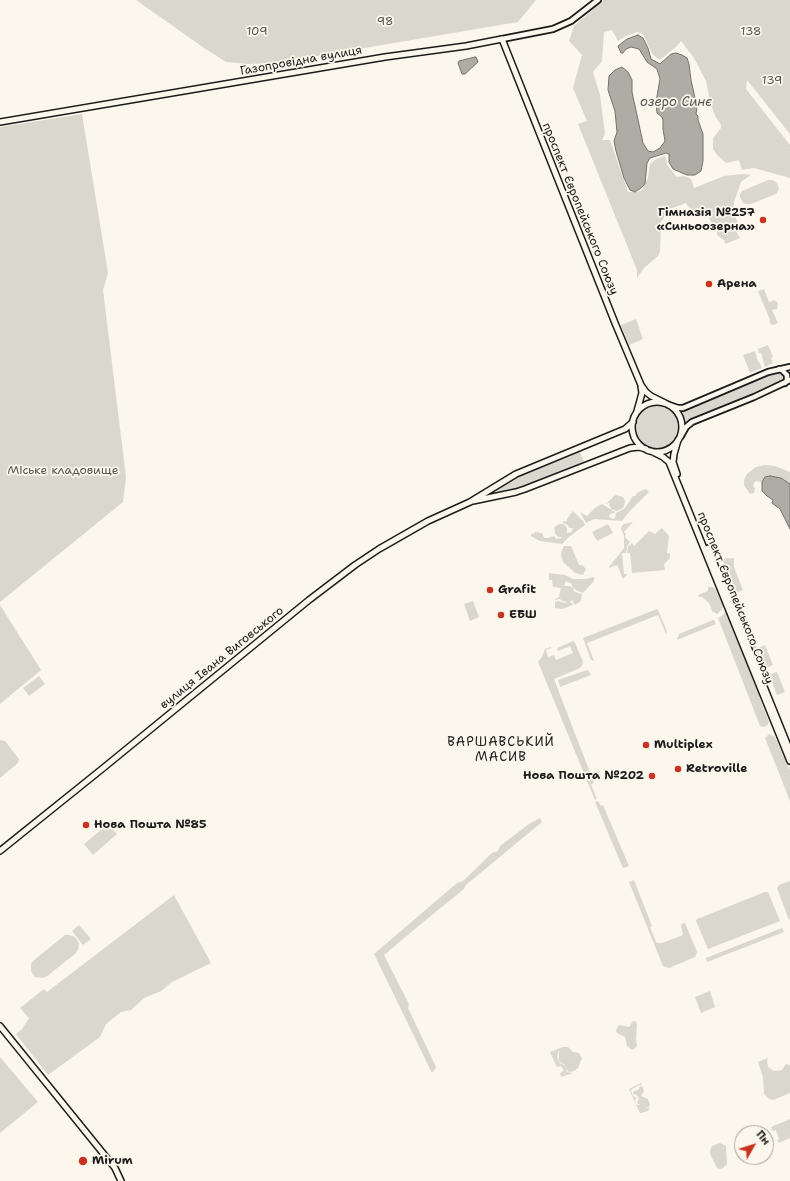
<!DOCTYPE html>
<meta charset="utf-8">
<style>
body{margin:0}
#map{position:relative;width:790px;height:1181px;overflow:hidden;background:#fbf7ec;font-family:"Shantell Sans",sans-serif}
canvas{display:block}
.north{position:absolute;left:734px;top:1125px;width:40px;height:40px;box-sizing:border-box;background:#fbf7ec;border:1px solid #a29f99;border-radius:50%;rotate:51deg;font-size:11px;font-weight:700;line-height:16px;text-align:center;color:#1c1c1c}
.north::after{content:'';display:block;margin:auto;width:14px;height:18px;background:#c8321e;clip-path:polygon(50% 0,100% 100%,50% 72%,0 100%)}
</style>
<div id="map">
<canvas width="790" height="1181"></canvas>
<div class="north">Пн</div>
</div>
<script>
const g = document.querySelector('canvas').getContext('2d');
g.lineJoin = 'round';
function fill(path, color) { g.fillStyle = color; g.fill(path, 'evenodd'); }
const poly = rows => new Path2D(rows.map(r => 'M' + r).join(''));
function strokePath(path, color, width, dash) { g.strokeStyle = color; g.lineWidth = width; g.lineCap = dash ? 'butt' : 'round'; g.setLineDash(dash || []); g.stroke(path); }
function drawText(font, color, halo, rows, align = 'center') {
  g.font = font + ' "Shantell Sans",sans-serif'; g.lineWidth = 3.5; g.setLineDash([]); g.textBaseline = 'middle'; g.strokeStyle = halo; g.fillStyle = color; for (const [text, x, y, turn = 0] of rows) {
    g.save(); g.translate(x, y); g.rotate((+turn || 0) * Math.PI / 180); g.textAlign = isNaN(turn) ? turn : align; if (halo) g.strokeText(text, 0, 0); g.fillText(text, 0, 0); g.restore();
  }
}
fill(poly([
 [136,0,536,0,518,22,276,63,248,64,226,62,204,48],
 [604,0,790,0,790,134,747,80,746,89,790,145,790,178,754,168,742,170,739,160,726,163,717,155,713,149,713,138,721,128,721,125,715,116,710,101,706,81,694,58,681,41,677,46,660,60,653,55,643,34,637,32,626,36,618,41,612,30,604,32,602,61,593,72,600,95,605,134,602,140,610,140,628,192,637,192,642,190,648,178,650,164,656,159,665,156,668,166,677,177,684,176,691,179,694,188,724,176,743,174,751,175,741,182,734,202,734,210,737,222,736,226,736,231,740,238,725,244,724,240,717,235,717,230,710,220,704,208,691,211,686,203,670,209,661,222,660,251,658,256,644,268,637,278,637,270,578,124,587,121,573,88,582,55,569,41,574,26],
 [82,114,108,273,103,290,126,477,123,502,0,602,0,127],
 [768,180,773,180,777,183,779,189,776,194,751,204,746,204,743,203,740,197,740,194,742,191],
 [764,289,769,302,774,300,777,302,778,304,777,309,772,310,778,323,773,325,771,324,769,321,770,320,758,291],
 [636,319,643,339,629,345,621,325],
 [768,345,773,357,771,358,773,363,765,367,761,353,759,353,758,349],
 [755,351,758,362,759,362,762,368,750,373,743,355],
 [781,371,785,374,785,379,783,383,685,424,684,417,681,412,763,377,775,372],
 '635 427a22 22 0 1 1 44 0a22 22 0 1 1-44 0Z',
 [580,452,584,462,522,487,492,495,491,492,517,477],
 [765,465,775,466,790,472,790,484,788,482,765,477,762,482,755,481,753,486,755,489,754,493,750,494,744,485,744,480,747,474,756,467],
 [646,489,649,492,628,513,622,521,594,519,586,523,580,512,587,516,595,508,602,504,615,512,614,513,610,514,609,517,613,519,615,518,616,513,625,508,633,496,635,496,638,492],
 [616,495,623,497,625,501,624,506,623,508,617,511,611,509,609,503,604,504,608,502,614,496],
 [573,511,583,521,585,525,570,536,562,544,540,541,531,536,531,534,533,534,535,532,542,533,544,538,548,538,554,536,556,539,561,538,562,537,558,537,555,533,554,528,556,526,559,524,563,524,566,526,567,529,567,533,571,532,573,528,569,528,567,524,565,524,562,522,567,521,567,519],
 [633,522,624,532,626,534,625,537,630,542,627,547,626,553,622,553,624,574,627,574,627,575,623,579,617,565,609,568,609,567,624,548,624,536,621,528,622,526,624,524],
 [608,524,613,533,597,541,592,532],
 [662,528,669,536,667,553,670,554,670,558,664,564,665,570,632,573,630,553,627,553,628,547,632,543,634,546,649,531,655,534],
 [564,546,571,546,579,565,582,565,586,569,583,575,575,573,563,562,561,555,562,550],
 [734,558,734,567,743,590,735,593,722,559],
 [549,573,565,575,573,579,585,579,594,577,594,581,583,593,576,590,572,586,572,584,566,581,564,586,570,586,573,588,575,592,582,594,581,601,575,605,572,600,569,602,571,602,573,605,562,609,555,608,555,602,559,601,564,603,568,602,562,601,560,599,554,600,559,597,561,588,553,587,552,580,549,580],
 [708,587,713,587,716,590,723,605,722,609,717,614,712,611,712,610,709,603,702,597,699,597,698,595,708,591],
 [473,601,479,617,470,621,464,604],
 [0,605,41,670,0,704],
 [657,609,658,610,667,631,666,634,658,615,587,643,594,661,591,660,583,638],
 [726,611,758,689,760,699,769,722,767,726,763,727,760,726,718,618,723,615],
 [713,620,714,620,716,624,677,640,679,634],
 [747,624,766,670,761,671,743,626],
 [573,641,575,643,583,662,582,666,580,668,554,679,594,783,591,784,597,799,595,800,538,662,542,657,545,649,551,647,551,648,546,650,548,657,554,655,556,660,573,653,570,646,558,651,557,648],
 [765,645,773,665,766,668,758,648],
 [588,670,591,675,560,687,558,680,584,671],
 [777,672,785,692,777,695,769,675],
 [39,676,45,684,29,696,23,688],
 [769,734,775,737,790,770,790,801,765,738],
 [0,740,5,741,19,759,18,763,0,778],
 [598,801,601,806,603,805,629,866,623,868,595,802],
 [540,818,542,822,466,885,464,889,427,919,384,955,409,1004,408,1008,436,1067,432,1073,374,954,457,883,463,881,492,853,498,851,500,846,529,824],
 [108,824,117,834,93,855,84,844],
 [634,880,652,926,650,927,656,942,658,943,662,943,683,935,681,925,682,924,685,923,697,952,695,957,669,968,663,966,629,882],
 [790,881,790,919,789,920,777,888,779,885],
 [765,892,768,892,780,921,708,949,696,921,697,919],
 [174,895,211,963,172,982,161,991,144,998,131,1010,121,1012,106,1024,100,1037,48,1075,16,1034,22,1029,29,1018,20,1008,44,989,47,992],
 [79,925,91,939,83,945,72,931],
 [782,928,784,932,707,962,706,958],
 [65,935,69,935,75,937,79,943,78,950,76,953,46,977,42,978,35,977,31,971,31,964,33,961],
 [710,991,715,1007,701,1013,695,997],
 [633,1021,635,1021,637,1024,636,1040,637,1046,634,1049,632,1050,627,1046,625,1037,617,1033,616,1030,619,1025,629,1027],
 [563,1047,568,1047,573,1052,579,1053,582,1058,578,1068,574,1071,569,1072,567,1070,565,1065,559,1061,559,1050,557,1056,559,1062,565,1066,567,1072,573,1073,561,1077,560,1073,564,1071,561,1066,557,1067,550,1052],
 [0,1057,38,1102,0,1133],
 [768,1058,767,1061,768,1067,774,1071,782,1070,786,1064,790,1065,790,1093,773,1100,769,1099,764,1094,763,1077,758,1062],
 [641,1083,642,1085,639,1085,632,1089,631,1091,633,1096,637,1098,635,1100,636,1104,638,1105,641,1105,637,1103,639,1098,638,1097,636,1094,634,1095,633,1092,639,1089,640,1086,643,1087,644,1091,641,1096,648,1099,650,1105,649,1107,645,1107,648,1108,650,1107,648,1111,641,1113,640,1113,629,1089],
 [790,1119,790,1138,779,1143,777,1140,779,1139,776,1130,773,1131,771,1127],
 [720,1143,726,1146,727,1164,723,1168,720,1169,717,1168,710,1154,710,1150,712,1146]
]), '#dad7ce');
const water = poly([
 [638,35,643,38,648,48,651,59,660,64,671,54,676,53,682,55,687,58,689,64,691,80,697,107,696,114,698,116,698,120,703,134,703,161,701,171,695,175,687,175,673,169,669,162,669,154,666,153,650,158,647,163,645,184,641,188,635,192,630,190,624,178,616,151,614,141,617,132,615,111,608,90,609,76,615,70,622,67,628,72,632,80,632,92,643,143,648,151,653,152,660,148,665,141,663,129,663,120,662,117,657,113,656,102,660,79,657,69,647,62,639,49,631,47,626,49,623,53,621,53,618,46,627,39,638,35],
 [475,57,476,57,478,62,465,74,462,74,458,63,459,61,475,57],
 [770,476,781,478,790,484,790,529,780,509,772,503,773,500,767,496,762,491,762,482,765,477,770,476]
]);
fill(water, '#afaca5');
strokePath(water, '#74726e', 1);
const tertiary = poly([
 [502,39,553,29,571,21,598,0],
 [779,369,782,370,787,375,787,380,785,383],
 [669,405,678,408,683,408,768,372,790,367],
 [681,436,686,427,692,422,754,397,790,380]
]);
const secondary = poly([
 [0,122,385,57,466,46,502,39,615,323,641,385,646,392,651,396,665,403],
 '632 427a25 25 0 1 1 50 0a25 25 0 1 1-50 0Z',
 [637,411,642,393,641,386],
 [651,451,663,457,669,462,673,472,790,761],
 [677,474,673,462,674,454,678,440],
 [473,501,516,492,525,489,630,448,639,447,646,449],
 [708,548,790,751],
 [0,851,102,769,309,600,355,565,379,549,428,521,470,502,516,474,625,429,633,422],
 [0,1026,115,1168,121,1181]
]);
strokePath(tertiary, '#1c1c1c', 8);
strokePath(secondary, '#1c1c1c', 8);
strokePath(tertiary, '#fbf7ec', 4.5);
strokePath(secondary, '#fbf7ec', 5);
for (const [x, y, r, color] of [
 [763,220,4,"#c8321e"],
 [709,284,4,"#c8321e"],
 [490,590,4,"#c8321e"],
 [501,615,4,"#c8321e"],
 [646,745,4,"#c8321e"],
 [678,769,4,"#c8321e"],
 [652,776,4,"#c8321e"],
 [86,825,4,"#c8321e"],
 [83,1161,5,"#c8321e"]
]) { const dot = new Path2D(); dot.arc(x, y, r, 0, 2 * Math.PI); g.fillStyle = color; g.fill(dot); strokePath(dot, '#fbf7ec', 1.5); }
drawText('12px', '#555451', '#fbf7ec', [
 ["98",385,22],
 ["109",257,32],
 ["138",751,32],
 ["139",772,81],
 ["Міське кладовище",63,471]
]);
drawText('12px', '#1c1c1c', '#fbf7ec', [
 ["Газопровідна вулиця",301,61,-10],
 ["проспект Європейського Союзу",580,209,68],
 ["проспект Європейського Союзу",735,598,68],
 ["вулиця Івана Виговського",222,658,-39]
]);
drawText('bold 12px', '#1c1c1c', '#fbf7ec', [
 ["Гімназія №257",755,213,"right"],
 ["«Синьоозерна»",755,227,"right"],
 ["Арена",717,284],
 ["Grafit",498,590],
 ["ЕБШ",509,615],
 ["Multiplex",654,745],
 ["Retroville",686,769],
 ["Нова Пошта №202",644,776,"right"],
 ["Нова Пошта №85",94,825],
 ["Mirum",92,1161]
], 'left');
drawText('italic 13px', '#575653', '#fbf7ec', [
 ["озеро Синє",676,103]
]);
g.letterSpacing = '1px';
drawText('13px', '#1c1c1c', '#fbf7ec', [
 ["ВАРШАВСЬКИЙ",501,743],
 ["МАСИВ",501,758]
]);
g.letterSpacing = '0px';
</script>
